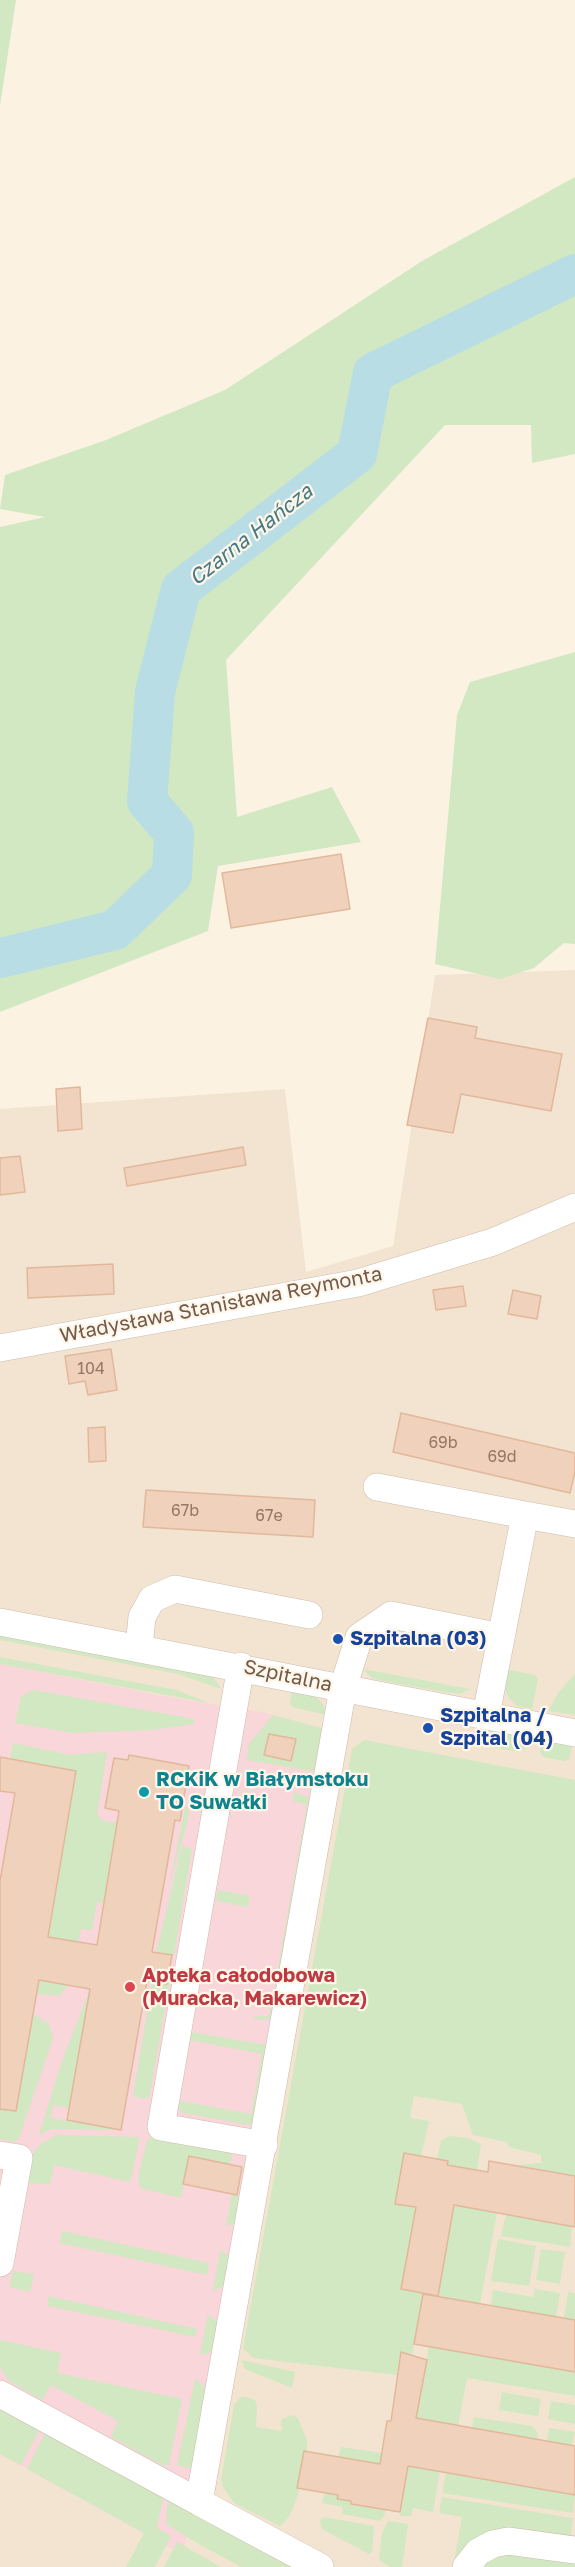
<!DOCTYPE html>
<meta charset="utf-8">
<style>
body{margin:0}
canvas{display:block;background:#fbf2e2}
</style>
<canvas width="575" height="2567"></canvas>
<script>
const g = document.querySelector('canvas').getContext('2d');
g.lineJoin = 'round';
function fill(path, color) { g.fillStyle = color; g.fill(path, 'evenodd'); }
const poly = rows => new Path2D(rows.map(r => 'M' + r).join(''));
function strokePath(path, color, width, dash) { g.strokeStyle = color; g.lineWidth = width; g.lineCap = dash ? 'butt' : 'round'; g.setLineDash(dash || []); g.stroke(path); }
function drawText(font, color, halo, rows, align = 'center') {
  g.font = font + ' "Golos Text",sans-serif'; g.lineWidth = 4.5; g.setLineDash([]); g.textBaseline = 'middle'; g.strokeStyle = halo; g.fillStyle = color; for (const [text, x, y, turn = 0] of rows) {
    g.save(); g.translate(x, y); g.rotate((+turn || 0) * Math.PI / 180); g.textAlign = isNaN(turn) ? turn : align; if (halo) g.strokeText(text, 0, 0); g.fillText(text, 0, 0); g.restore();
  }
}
fill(poly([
 [575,970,575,2567,0,2567,0,1109,285,1089,306,1272,393,1246,435,975]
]), '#f3e4d1');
fill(poly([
 [0,1664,169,1697,257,1711,325,1729,322,1770,183,2555,0,2454]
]), '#f9d6d9');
fill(poly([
 [0,0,16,0,0,106],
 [575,177,575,454,532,463,531,425,445,425,226,660,237,817,332,787,361,842,218,866,208,931,0,1012,0,527,45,517,0,509,5,475,106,440,225,390,422,261],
 [575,652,575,944,564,943,534,968,500,979,435,964,457,715,470,682],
 [0,1635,213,1677,221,1689,178,1674,0,1640],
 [0,1657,177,1690,209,1703,0,1664],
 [363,1669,470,1689,460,1694,445,1692,373,1679],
 [505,1669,535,1675,538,1679,532,1709,517,1706,509,1698,503,1685],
 [575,1674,575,1715,548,1711,558,1693],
 [34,1690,194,1719,194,1724,152,1730,73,1733,15,1723,21,1696],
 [292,1690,316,1697,323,1704,326,1715,293,1707,290,1704],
 [273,1715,325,1729,318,1772,247,1760,248,1745],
 [508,1730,530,1734,524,1750,519,1752,466,1742,468,1732],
 [542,1738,573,1742,569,1759,565,1761,543,1757,540,1752],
 [364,1740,575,1780,575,2176,517,2165,541,2163,541,2155,509,2147,507,2142,473,2135,462,2104,414,2096,410,2118,429,2121,421,2156,405,2153,396,2204,416,2207,423,2293,412,2356,401,2353,397,2375,253,2358,243,2348,352,1749],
 [13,1743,70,1755,107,1752,97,1815,104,1821,117,1823,104,1903,97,1902,92,1930,81,1929,78,1942,48,1937,76,1771,10,1759],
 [294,1792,313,1799,273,2018,268,2020,255,2019,254,2016,267,2016,270,2013,307,1805,293,1801],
 [185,1807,189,1809,188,1819,169,1888],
 [182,1846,192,1849,174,1955,156,1953],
 [218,1890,250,1896,248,1907,216,1901],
 [44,1949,70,1953,64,1984,68,1986,59,1996,37,1994],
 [152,1982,169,1984,150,2094,148,2098,144,2099,133,2096],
 [90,1989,69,2108,53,2105,51,2118,121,2130,51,2129,39,2135,62,2061],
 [33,2014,49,2024,53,2038,19,2138,14,2142,0,2139,0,2109,16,2111],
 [191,2032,268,2045,254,2120,249,2125,183,2113,179,2107,175,2100,251,2114,259,2070,262,2054,189,2040],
 [56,2135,140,2137,130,2182,54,2165,50,2184,28,2183,34,2151,42,2143],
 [449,2136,468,2138,481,2144,477,2170,447,2165,447,2161,437,2159,441,2141],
 [148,2138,232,2153,230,2164,189,2156,181,2198,140,2188,138,2176],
 [232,2194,245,2197,238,2222,226,2226],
 [454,2203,497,2213,480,2304,438,2296],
 [506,2215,572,2226,570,2247,501,2236],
 [62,2231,209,2263,207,2275,59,2243],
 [498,2239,536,2246,529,2286,491,2281],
 [541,2249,565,2252,560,2284,536,2280],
 [220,2250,230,2257,224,2286,213,2291],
 [13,2271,34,2274,30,2292,9,2287],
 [535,2289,560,2293,556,2317,491,2306,493,2290,533,2297],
 [568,2292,575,2293,575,2320,564,2318],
 [48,2296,197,2329,195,2337,48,2306],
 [208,2315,219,2323,215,2349,207,2354,200,2354],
 [0,2340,61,2353,57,2373,182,2399,169,2465,162,2465,111,2437,118,2421,51,2385,42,2400,8,2380,0,2367],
 [429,2346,575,2372,575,2396,467,2378,458,2426,416,2418],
 [242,2360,295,2372,292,2388,245,2369],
 [195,2379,206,2388,196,2462,190,2469,177,2465],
 [502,2392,541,2399,538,2416,499,2410],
 [242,2396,255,2400,257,2406,256,2427,282,2431,281,2420,291,2415,298,2418,307,2440,307,2452,304,2452,298,2495,289,2517,280,2526,234,2503,223,2487,221,2480,234,2405],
 [551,2401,575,2405,575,2424,548,2419],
 [0,2406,40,2429,21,2465,0,2454],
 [474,2417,532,2426,537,2432,538,2439,472,2428],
 [549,2428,575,2432,572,2445,547,2441],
 [46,2431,164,2494,157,2528,171,2536,155,2567,126,2567,144,2533,27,2469],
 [341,2447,382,2453,381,2455,393,2457,392,2466,338,2457],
 [408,2466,440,2471,433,2512,413,2508,411,2516,400,2516],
 [446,2473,575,2495,573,2513,442,2493],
 [325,2493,338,2495,338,2498,351,2501,352,2504,365,2507,366,2503,386,2507,384,2516,380,2521,342,2514,343,2507,322,2503],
 [168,2497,293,2567,241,2567,190,2539,166,2524],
 [442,2497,573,2518,570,2540,453,2567,462,2517,439,2513],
 [324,2517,374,2526,372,2552,369,2554,322,2529,320,2520],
 [388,2521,408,2524,402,2567,390,2567,379,2560,382,2533],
 [177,2542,221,2567,164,2567],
 [499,2550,575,2558,575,2567,478,2567]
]), '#d1e8c2');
strokePath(poly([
 [0,958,115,930,172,875,174,833,147,801,155,692,181,589,357,454,373,373,575,274]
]), '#b8dde4', 40);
const building = poly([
 [341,854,350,909,231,928,222,873,341,854],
 [428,1018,477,1027,475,1038,562,1054,551,1111,461,1094,453,1133,407,1125,428,1018],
 [80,1087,82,1129,58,1131,56,1089,80,1087],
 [243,1147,246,1165,127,1186,124,1168,243,1147],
 [20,1156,25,1192,0,1195,0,1158,20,1156],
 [113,1264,114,1294,28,1298,27,1268,113,1264],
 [463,1286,466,1306,436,1310,433,1290,463,1286],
 [513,1290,541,1296,537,1319,508,1314,513,1290],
 [111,1349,117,1390,88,1395,85,1381,69,1384,65,1356,111,1349],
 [401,1413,575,1453,575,1472,570,1493,393,1452,401,1413],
 [105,1427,106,1461,89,1462,88,1428,105,1427],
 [146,1490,315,1500,313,1537,143,1527,146,1490],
 [269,1734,296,1739,291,1761,264,1755,269,1734],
 [129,1755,189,1766,180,1821,175,1820,152,1952,172,1955,167,1984,147,1981,121,2130,67,2120,90,1989,39,1980,16,2111,0,2109,0,1881,15,1793,0,1791,0,1757,76,1771,48,1937,97,1945,119,1811,105,1808,114,1758,128,1760,129,1755],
 [404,2153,448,2161,447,2165,488,2172,489,2161,575,2176,575,2227,454,2205,438,2296,401,2289,416,2207,395,2204,404,2153],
 [189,2156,242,2167,237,2195,183,2184,189,2156],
 [423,2294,575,2320,575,2372,414,2344,423,2294],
 [401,2352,427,2360,416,2418,575,2446,575,2495,408,2466,400,2512,351,2504,351,2501,337,2499,338,2495,297,2488,304,2451,380,2464,387,2421,391,2421,401,2352]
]);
fill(building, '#f0d1bb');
strokePath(building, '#e2b89c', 1.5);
const minor = poly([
 [0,1348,358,1283,493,1242,575,1207],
 [377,1487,525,1515],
 [0,1622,575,1733],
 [139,1647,142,1617,152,1599,175,1589,309,1615],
 [241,1666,161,2127,264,2145],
 [486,1715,525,1515,575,1524],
 [0,2155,19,2158,0,2263],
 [0,2394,199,2502],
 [320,2567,199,2502,343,1688,359,1637,391,1615,501,1637],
 [466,2567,478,2552,493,2544,508,2541,575,2550]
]);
strokePath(minor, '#cebcad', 28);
strokePath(minor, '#fff', 27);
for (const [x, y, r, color] of [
 [338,1639,6,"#1a4fb4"],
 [428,1728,6,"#1a4fb4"],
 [144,1792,6,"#0f9aa8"],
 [130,1987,6,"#e0444e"]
]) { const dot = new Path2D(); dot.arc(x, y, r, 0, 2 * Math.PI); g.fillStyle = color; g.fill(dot); strokePath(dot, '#fef6e8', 2); }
drawText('16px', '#927766', null, [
 ["104",91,1369],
 ["69b",443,1443],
 ["69d",502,1457],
 ["67b",185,1511],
 ["67e",269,1516]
]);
drawText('20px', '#72594a', '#fef6e8', [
 ["Władysława Stanisława Reymonta",221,1305,-11],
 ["Szpitalna",288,1676,12]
]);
drawText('bold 20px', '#164399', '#fef6e8', [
 ["Szpitalna (03)",350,1639],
 ["Szpitalna /",440,1716],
 ["Szpital (04)",440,1739]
], 'left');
drawText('bold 20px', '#0d838f', '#fef6e8', [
 ["RCKiK w Białymstoku",156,1780],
 ["TO Suwałki",156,1803]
], 'left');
drawText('bold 20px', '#be3a42', '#fef6e8', [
 ["Apteka całodobowa",142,1976],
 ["(Muracka, Makarewicz)",142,1999]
], 'left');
drawText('italic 21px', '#447985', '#fef6e8', [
 ["Czarna Hańcza",251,535,-38]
]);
</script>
